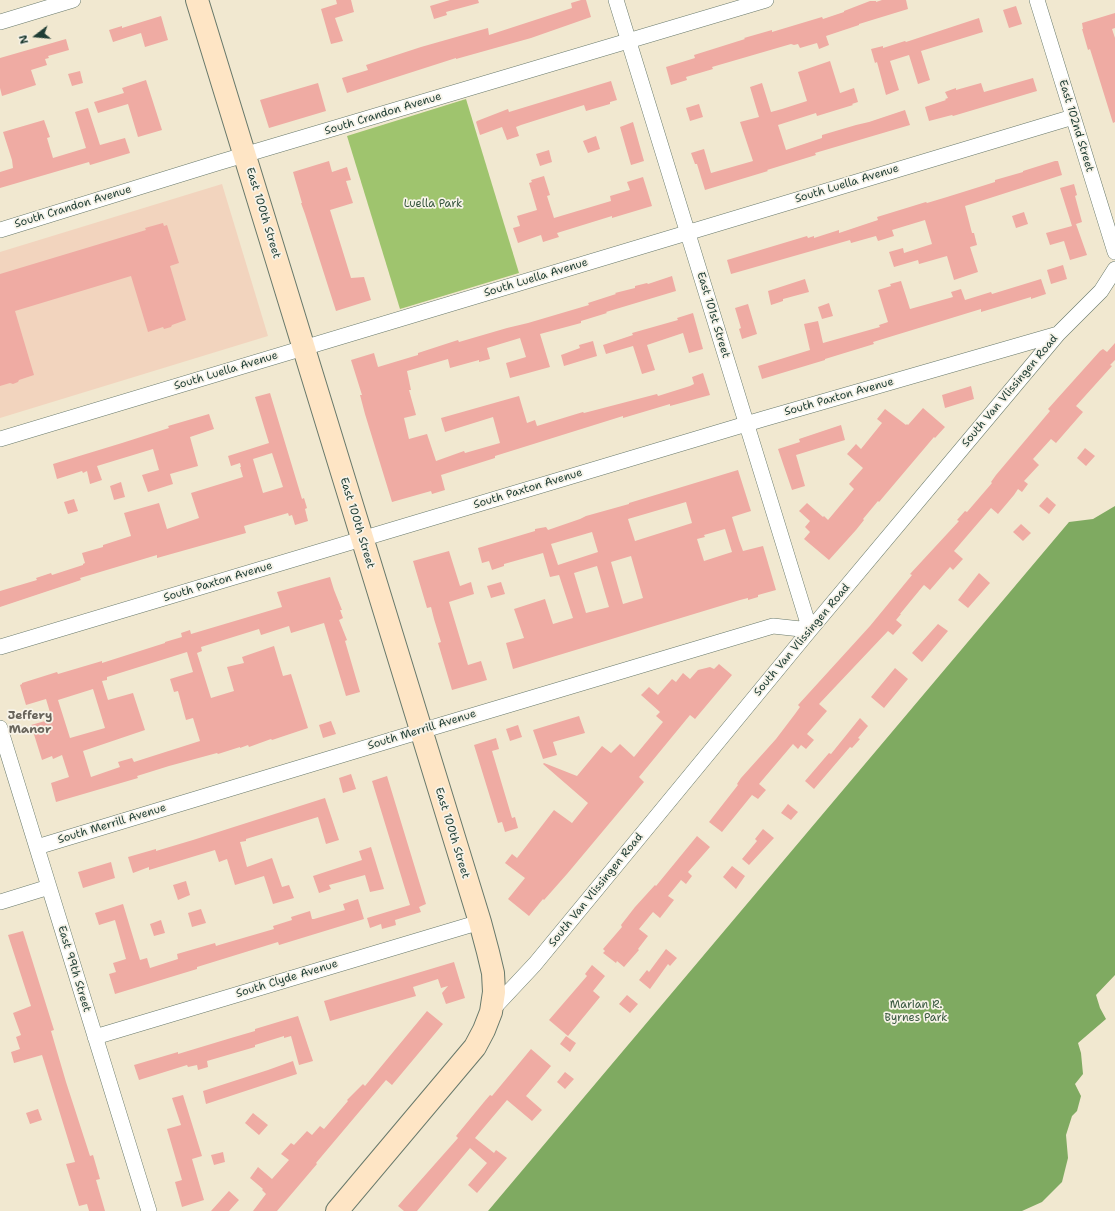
<!DOCTYPE html>
<style>
body{margin:0}
#map{position:relative;width:1115px;height:1211px;overflow:hidden;background:#f1e8d0;font-family:"Shantell Sans",sans-serif}
canvas{display:block}
.north{position:absolute;left:16px;top:16px;width:40px;height:40px;-webkit-text-stroke:3px #f7f3e8;paint-order:stroke;rotate:254deg;font-size:11px;font-weight:700;line-height:16px;text-align:center;color:#1f3d34}
.north::after{content:'';display:block;margin:auto;width:14px;height:18px;background:#1f3d34;clip-path:polygon(50% 0,100% 100%,50% 72%,0 100%)}
</style>
<div id="map">
<canvas width="1115" height="1211"></canvas>
<div class="north">N</div>
</div>
<script>
const g = document.querySelector('canvas').getContext('2d');
g.lineJoin = 'round';
function fill(path, color) { g.fillStyle = color; g.fill(path, 'evenodd'); }
const poly = rows => new Path2D(rows.map(r => 'M' + r).join(''));
function strokePath(path, color, width, dash) { g.strokeStyle = color; g.lineWidth = width; g.lineCap = dash ? 'butt' : 'round'; g.setLineDash(dash || []); g.stroke(path); }
function drawText(font, color, halo, rows, align = 'center') {
  g.font = font + ' "Shantell Sans",sans-serif'; g.lineWidth = 3.5; g.setLineDash([]); g.textBaseline = 'middle'; g.strokeStyle = halo; g.fillStyle = color; for (const [text, x, y, turn = 0] of rows) {
    g.save(); g.translate(x, y); g.rotate((+turn || 0) * Math.PI / 180); g.textAlign = isNaN(turn) ? turn : align; if (halo) g.strokeText(text, 0, 0); g.fillText(text, 0, 0); g.restore();
  }
}
fill(poly([
 [222,184,268,336,0,418,0,252]
]), '#f2d4be');
fill(poly([
 [466,99,519,273,400,309,347,136]
]), '#9fc46e');
fill(poly([
 [1115,506,1115,975,1096,995,1100,1008,1106,1019,1078,1043,1081,1053,1083,1074,1075,1084,1081,1096,1077,1111,1072,1116,1066,1135,1068,1158,1062,1182,1042,1202,1022,1211,488,1211,1069,522,1093,519]
]), '#7faa61');
fill(poly([
 [336,0,351,0,354,12,335,18,343,41,331,44,321,9,337,4],
 [450,0,478,0,479,3,446,12,447,15,434,19,430,6],
 [581,0,586,0,591,17,531,38,456,59,456,58,347,93,342,78,368,70,366,65,421,47,488,28,489,35,572,8,571,3],
 [882,0,906,0,908,9,859,24,859,25,826,36,829,45,819,49,817,43,800,48,798,44,794,45,791,44,712,67,713,69,686,77,687,80,671,85,666,67,695,58,694,55,745,39,744,38,772,30,772,32,822,17,823,19,844,12,844,11,870,1,876,1,876,2],
 [1016,6,1022,24,1009,28,1003,10],
 [1115,13,1115,28,1112,29,1115,38,1115,122,1113,123,1090,49,1088,50,1082,29,1083,29,1082,23],
 [161,16,168,40,145,47,141,33,113,42,109,30,122,26,122,28],
 [979,18,983,32,921,51,930,80,918,84,909,55,890,61,899,90,886,95,877,62,875,63,871,49,883,46,883,48,905,41,906,42],
 [66,39,69,50,48,56,49,58,45,59,47,65,31,70,36,85,2,96,0,88,0,58],
 [830,61,840,93,854,88,858,102,852,104,853,105,817,116,816,113,778,125,786,150,822,138,822,135,856,125,869,122,905,110,910,125,815,153,816,155,767,170,768,171,705,190,697,164,695,164,691,153,704,149,711,173,753,161,740,122,759,117,750,87,762,83,771,112,782,109,807,101,798,72],
 [80,71,83,83,72,86,68,74],
 [1033,78,1037,91,953,116,952,115,929,121,925,107,946,100,945,99,948,98,945,92,956,88,956,90,981,83,984,92],
 [146,80,162,130,138,137,128,104,98,113,94,102,124,93,122,88],
 [611,81,617,100,610,102,610,104,586,111,584,105,521,125,516,127,519,136,507,140,502,127,480,135,476,122,477,121,508,109,509,112],
 [318,83,326,111,269,128,260,100],
 [699,104,703,117,690,121,686,108],
 [88,108,100,145,125,138,130,153,90,165,89,162,0,188,0,172,13,168,12,160,3,132,44,120,50,137,47,138,53,158,86,148,75,112],
 [633,122,644,161,631,165,620,127],
 [596,136,600,149,588,153,583,141],
 [549,150,552,162,540,166,536,154],
 [329,161,332,172,347,167,351,180,346,181,353,203,330,210,351,278,364,277,371,300,336,311,305,214,301,203,302,203,293,172],
 [1055,161,1058,161,1062,175,965,206,972,233,974,233,977,245,970,247,978,272,954,280,947,256,919,264,918,260,894,267,889,252,903,248,904,253,932,244,925,220,892,230,894,236,878,241,876,236,851,243,850,240,731,274,727,260,807,236,808,238,814,236,814,238,839,230,839,233,878,220,877,217,926,202,927,203,947,197,995,182,995,180,1023,172,1023,171],
 [544,176,550,195,547,196,554,218,611,201,610,196,630,190,627,182,643,177,652,206,612,218,612,216,557,233,559,237,543,242,541,235,518,243,513,228,520,226,517,216,537,210,529,183,532,182,531,180],
 [1074,184,1077,195,1075,196,1082,222,1073,225,1076,224,1087,255,1070,260,1064,241,1050,245,1046,233,1072,226,1060,188],
 [1024,212,1028,224,1016,228,1012,216],
 [163,223,164,226,167,225,179,263,170,266,186,320,172,325,171,327,164,329,163,327,148,332,131,276,15,311,34,375,19,380,18,382,13,384,10,383,0,386,0,274,146,230,145,228],
 [1063,265,1067,279,1051,284,1047,270],
 [672,276,676,291,606,312,607,313,581,321,581,323,540,334,550,367,510,378,506,363,526,357,520,338,487,348,490,359,479,362,479,360,450,368,448,359,407,371,411,390,409,390,416,415,404,418,409,439,427,434,436,461,464,451,465,453,500,443,493,417,445,432,441,418,519,396,527,423,535,420,537,426,583,412,584,413,657,394,658,396,690,386,694,384,692,377,703,373,710,395,670,406,670,404,623,418,623,416,495,456,495,458,441,475,445,490,432,494,431,491,392,502,365,414,360,395,362,395,351,360,374,353,378,367,418,355,418,353,458,340,459,342,507,328,528,323,589,305,588,303,616,294,615,293,635,288,635,286,647,283,648,284],
 [805,279,809,292,783,299,783,301,771,305,768,291],
 [1041,279,1046,294,1031,299,1031,297,981,312,981,309,873,342,874,344,825,359,825,360,762,379,758,366,810,350,804,324,818,321,823,343,880,327,879,325,888,322,878,290,891,286,890,284,901,281,910,309,953,297,951,292,961,289,965,300,991,292,992,294],
 [829,303,833,316,822,319,818,307],
 [748,304,757,334,742,339,739,329,741,328,735,308],
 [693,313,703,349,689,353,683,333,647,345,655,370,642,374,633,346,606,354,603,345,633,335,632,333,678,320,677,318],
 [593,341,597,356,564,366,561,355,580,348,579,345],
 [1115,343,1115,360,1110,365,1112,366,1076,406,1083,412,1056,443,1051,439,1033,459,1039,465,1024,481,1028,484,1022,492,1018,489,1014,495,998,514,991,508,954,551,963,559,953,570,950,567,930,590,924,585,923,586,900,614,901,614,896,620,902,625,893,635,888,631,819,704,827,711,807,734,814,740,806,749,801,745,798,749,793,744,759,784,766,790,758,799,752,795,722,832,709,822,738,785,737,784,741,778,776,739,795,714,800,707,798,705,870,626,912,575,910,574,959,521,957,520,965,511,967,512,992,483,991,482,996,475,1050,411,1048,409,1056,400,1100,351,1103,349,1107,352],
 [971,386,974,399,945,408,942,395],
 [270,393,302,499,304,498,307,508,305,509,308,521,295,525,292,515,289,516,288,513,244,526,246,533,157,558,157,555,110,569,80,578,81,580,0,607,0,591,37,580,36,578,51,573,52,575,83,565,83,564,85,563,82,553,103,547,103,545,131,536,124,513,159,503,167,529,199,518,191,493,243,477,240,467,241,467,240,463,231,466,228,456,269,443,255,397],
 [272,453,283,487,263,493,253,459],
 [923,408,945,427,935,438,934,437,879,502,878,501,863,519,864,520,856,530,829,560,804,539,810,532,805,527,810,521,799,511,807,503,823,517,824,516,828,520,854,489,849,484,863,468,847,454,856,444,861,449,882,423,877,419,885,409,906,425,907,424,908,425],
 [209,414,214,429,190,437,198,466,170,474,173,484,148,492,142,475,159,470,153,449,97,466,102,480,90,484,87,471,83,473,82,471,57,479,53,464,122,443,169,428,168,426],
 [841,425,845,440,796,455,805,486,792,490,778,449,800,442,799,439],
 [1085,448,1095,456,1086,466,1077,458],
 [738,470,751,511,732,517,739,540,743,551,763,546,776,590,758,595,758,597,748,600,748,598,740,600,513,669,506,643,524,638,514,609,545,599,553,624,573,618,559,575,550,577,543,553,504,564,504,566,492,570,489,561,482,563,478,548,535,531,535,529,546,527,548,530,580,519,586,516,629,504,629,503],
 [686,502,692,523,635,541,628,519],
 [725,529,732,552,704,561,697,539,705,537,704,535],
 [592,532,598,552,558,565,551,544],
 [631,556,643,598,623,604,611,562],
 [597,566,609,607,586,613,574,573],
 [121,482,125,497,114,500,110,486],
 [1047,497,1056,505,1049,514,1039,506],
 [74,499,78,511,68,514,64,502],
 [1021,524,1031,533,1023,541,1013,532],
 [449,551,460,586,471,582,474,594,449,602,468,665,481,661,487,680,452,690,438,643,441,642,434,619,431,607,427,608,413,561],
 [979,573,990,583,968,608,958,600],
 [330,577,334,590,342,610,340,610,343,618,339,620,347,640,345,641,360,692,346,696,324,623,291,633,289,626,261,635,259,629,201,647,202,651,197,653,211,698,234,691,227,667,244,663,242,657,274,646,283,676,291,674,308,728,272,740,271,739,249,747,248,745,240,748,240,747,218,754,217,753,169,766,137,776,138,778,56,802,51,783,69,777,62,755,53,759,52,756,42,760,31,725,52,719,46,699,26,705,20,685,22,684,22,683,57,672,58,674,102,661,102,663,165,643,165,642,182,637,181,633,190,630,191,634,282,607,277,592],
 [187,652,193,672,170,679,174,692,178,691,186,720,193,718,200,741,134,762,132,758,118,762,120,767,91,777,83,751,145,730,133,693,108,700,102,681,107,680,107,677],
 [93,689,105,728,70,738,58,700],
 [501,582,505,594,491,598,487,586],
 [938,624,948,631,922,662,912,653],
 [719,664,732,675,695,719,690,715,639,777,644,782,567,874,544,900,543,899,529,916,508,899,525,878,505,863,512,854,517,858,554,810,572,823,588,803,543,764,544,763,577,776,602,746,611,753,620,744,634,757,663,722,656,716,660,712,641,695,649,687,658,695,672,679,676,682,683,673,690,679,698,670,710,667,714,669],
 [895,668,908,679,884,708,871,697],
 [579,716,585,733,553,742,557,755,543,759,533,730],
 [860,718,868,726,858,738,860,739,852,748,850,747,814,789,805,781,829,753,831,754],
 [331,721,336,734,323,738,319,725],
 [518,725,522,737,510,741,506,729],
 [496,738,499,749,492,751,512,818,515,817,518,828,505,832,502,822,498,823,474,745],
 [351,774,356,789,343,793,339,778],
 [387,776,426,904,419,907,421,912,395,920,396,925,382,929,381,924,370,928,367,918,410,905,372,781],
 [325,798,339,840,326,844,318,817,246,839,246,841,240,842,247,867,272,858,282,887,289,885,294,898,273,904,264,876,235,885,227,859,219,862,215,850,149,870,149,867,133,873,128,857,156,849,156,851,193,840],
 [788,804,798,812,791,820,781,813],
 [763,829,774,838,749,865,742,859,757,841,755,839],
 [697,836,710,847,688,872,692,876,686,884,681,880,668,896,674,900,660,918,653,912,639,929,648,936,638,949,639,950,624,967,617,961,616,963,603,953,605,951,603,949,622,927,621,925,635,907,655,885,656,886],
 [371,847,384,889,370,892,365,875,329,885,331,889,319,893,313,876,362,860,359,851],
 [111,862,115,878,83,888,78,872],
 [732,866,745,876,736,889,723,877],
 [186,881,190,895,178,900,173,885],
 [358,899,364,919,279,945,278,942,197,967,197,969,115,994,109,974,116,972,113,963,126,959,115,920,99,925,95,913,123,904,140,960,147,958,150,968,178,959,177,954,215,943,216,946,219,945,274,929,273,926,292,920,291,917,310,911,312,919,314,919,345,910,343,904],
 [201,909,206,923,192,927,188,913],
 [161,920,165,933,154,936,150,924],
 [23,931,54,1030,51,1031,66,1082,90,1156,93,1155,100,1179,96,1180,105,1211,89,1211,87,1204,79,1206,66,1164,75,1162,42,1055,14,1063,11,1052,20,1049,16,1037,21,1035,13,1013,31,1006,8,935],
 [666,949,677,958,670,966,668,964,650,989,639,980,647,970,649,972],
 [454,962,465,998,446,1004,442,993,448,986,441,988,438,979,413,987,416,996,330,1021,324,1001],
 [592,965,605,976,593,991,600,997,568,1036,549,1020,587,976,585,974],
 [627,995,638,1004,630,1013,619,1004],
 [427,1011,443,1024,392,1085,386,1080,316,1163,317,1164,277,1211,253,1211,266,1194,262,1190,263,1189,250,1178,258,1167,272,1179,289,1160,281,1154,291,1143,294,1145,307,1131,312,1135,320,1126,324,1129,348,1101,347,1100,363,1084,365,1086],
 [298,1016,313,1061,299,1065,291,1036,284,1038,284,1036,255,1045,255,1047,207,1061,208,1067,198,1070,197,1065,188,1067,187,1065,139,1080,134,1065,178,1052,178,1054,231,1038,255,1031,255,1029],
 [566,1036,576,1043,570,1052,560,1044],
 [531,1049,551,1066,526,1096,542,1110,532,1121,507,1100,475,1138,494,1153,496,1150,507,1158,477,1193,468,1185,487,1163,470,1148,417,1211,404,1211,398,1206,404,1199,458,1138,456,1136,484,1102,490,1095,492,1096],
 [293,1061,297,1074,206,1104,203,1091,268,1070],
 [565,1072,574,1079,565,1089,557,1082],
 [183,1095,202,1156,192,1159,204,1200,182,1207,175,1182,182,1180,167,1129,181,1125,172,1098],
 [38,1109,42,1120,30,1124,26,1113],
 [253,1113,268,1125,259,1135,245,1123],
 [223,1152,225,1162,214,1165,211,1155],
 [229,1191,239,1200,229,1211,211,1211]
]), '#efaba3');
const street = poly([
 [1037,0,1115,252],
 [0,22,73,0],
 [0,230,217,163,766,0],
 [0,439,1073,117],
 [0,647,763,419,1058,334],
 [0,728,149,1211],
 [37,847,421,731,773,626,810,630,616,0],
 [0,902,49,887],
 [491,1011,535,964,810,630,1058,334,1101,291,1115,269],
 [95,1037,480,922]
]);
const secondary = poly([
 [197,0,480,922,488,952,493,973,494,992,491,1012,484,1030,475,1047,337,1211]
]);
strokePath(street, '#68796b', 16);
strokePath(secondary, '#68796b', 24);
strokePath(street, '#fff', 15);
strokePath(secondary, '#fee5c5', 22);
drawText('11px', '#1f3d34', '#f7f3e8', [
 ["South Crandon Avenue",383,114,-17],
 ["East 102nd Street",1076,126,73],
 ["South Luella Avenue",847,184,-17],
 ["South Crandon Avenue",73,207,-17],
 ["East 100th Street",263,213,73],
 ["South Luella Avenue",536,278,-17],
 ["East 101st Street",713,315,73],
 ["South Luella Avenue",226,371,-17],
 ["South Van Vlissingen Road",1010,391,-50],
 ["South Paxton Avenue",839,397,-16],
 ["South Paxton Avenue",528,489,-17],
 ["East 100th Street",357,523,73],
 ["South Paxton Avenue",218,582,-17],
 ["South Van Vlissingen Road",802,640,-50],
 ["South Merrill Avenue",422,730,-17],
 ["South Merrill Avenue",112,824,-17],
 ["East 100th Street",452,833,73],
 ["South Van Vlissingen Road",596,890,-51],
 ["East 99th Street",74,969,73],
 ["South Clyde Avenue",287,979,-17]
]);
drawText('11px', '#395840', '#f7f3e8', [
 ["Luella Park",433,204],
 ["Marian R.",916,1005],
 ["Byrnes Park",916,1018]
]);
drawText('bold 12px', '#68645b', '#f7f3e8', [
 ["Jeffery",30,716],
 ["Manor",30,730]
]);
</script>
